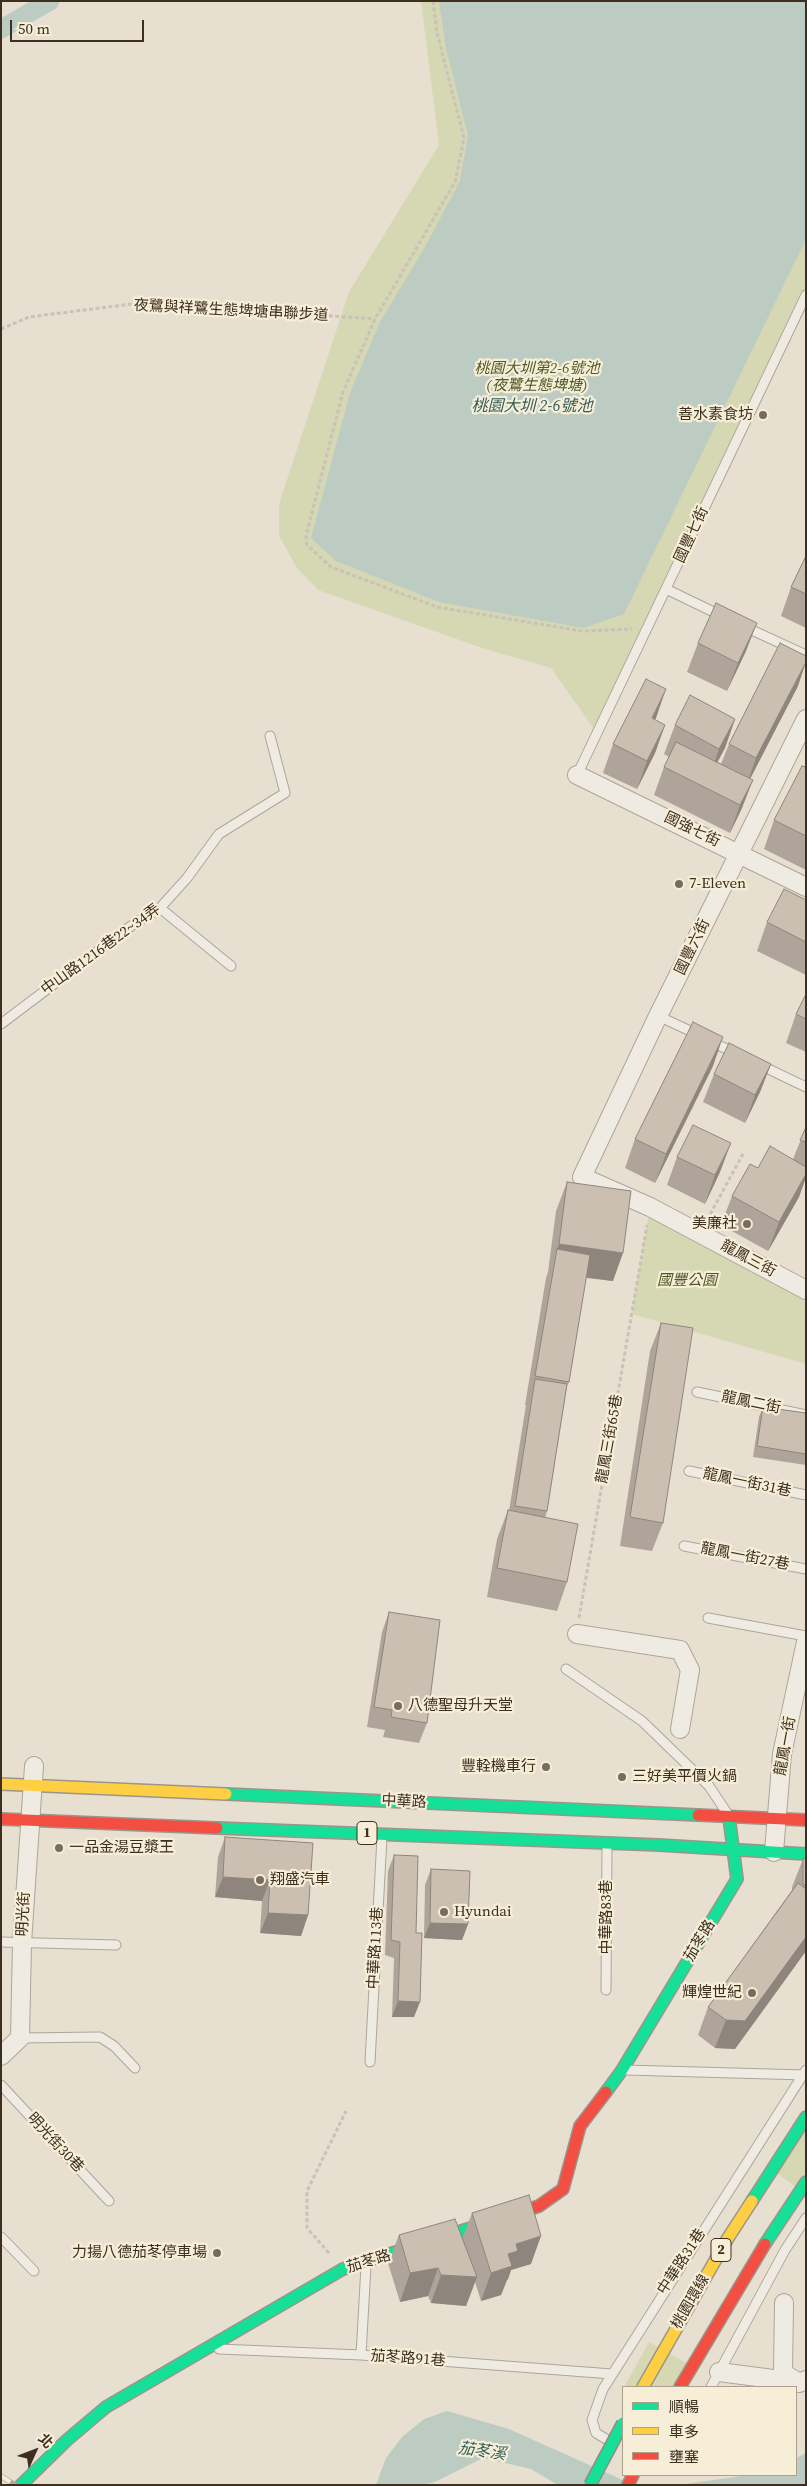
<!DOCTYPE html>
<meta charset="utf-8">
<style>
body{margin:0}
#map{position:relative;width:807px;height:2486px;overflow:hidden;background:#e7e0d1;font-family:"Source Serif 4","Noto Sans TC",serif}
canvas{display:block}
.frame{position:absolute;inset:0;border:2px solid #3d2e20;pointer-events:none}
.legend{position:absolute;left:622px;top:2386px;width:175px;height:90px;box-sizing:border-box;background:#f7eed8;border:1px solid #ada18e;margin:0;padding:6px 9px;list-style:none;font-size:15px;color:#3d2e20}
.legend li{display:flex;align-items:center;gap:10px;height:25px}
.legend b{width:25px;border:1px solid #ada18e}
.north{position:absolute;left:10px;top:2426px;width:50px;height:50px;-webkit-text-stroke:4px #f7eed8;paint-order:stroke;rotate:47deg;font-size:14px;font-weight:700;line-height:20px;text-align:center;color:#3d2e20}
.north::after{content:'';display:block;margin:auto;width:18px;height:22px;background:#3d2e20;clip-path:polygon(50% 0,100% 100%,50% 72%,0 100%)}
.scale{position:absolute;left:10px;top:20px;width:134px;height:22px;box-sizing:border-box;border:2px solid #3d2e20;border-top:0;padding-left:6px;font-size:15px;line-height:18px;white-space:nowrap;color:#3d2e20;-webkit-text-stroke:4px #f7eed8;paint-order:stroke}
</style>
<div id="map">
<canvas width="807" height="2486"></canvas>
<div class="frame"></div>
<ul class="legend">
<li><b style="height:6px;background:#16e098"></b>順暢</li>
<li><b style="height:6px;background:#ffcf43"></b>車多</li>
<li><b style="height:6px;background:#f24e42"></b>壅塞</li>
</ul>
<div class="north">北</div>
<div class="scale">50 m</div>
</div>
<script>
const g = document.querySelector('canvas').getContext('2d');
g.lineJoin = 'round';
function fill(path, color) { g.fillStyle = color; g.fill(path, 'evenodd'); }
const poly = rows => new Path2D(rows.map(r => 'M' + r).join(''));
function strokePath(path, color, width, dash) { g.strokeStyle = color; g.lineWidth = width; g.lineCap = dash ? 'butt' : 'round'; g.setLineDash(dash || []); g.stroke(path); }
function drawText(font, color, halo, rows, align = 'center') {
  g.font = font + ' "Source Serif 4","Noto Sans TC",serif'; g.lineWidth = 4.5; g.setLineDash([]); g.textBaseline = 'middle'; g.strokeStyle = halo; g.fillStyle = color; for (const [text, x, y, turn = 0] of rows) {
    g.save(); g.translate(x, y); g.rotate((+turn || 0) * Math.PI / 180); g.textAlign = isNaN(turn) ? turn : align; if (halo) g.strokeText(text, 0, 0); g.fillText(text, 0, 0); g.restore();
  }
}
fill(poly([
 [421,1,806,1,806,288,597,733,551,668,482,648,318,590,297,568,279,536,279,504,349,292,439,145],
 [650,1207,806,1290,806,1364,632,1314],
 [806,2120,806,2183,801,2191,777,2173],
 [649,2342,687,2363,675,2387,624,2387]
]), '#d6d7b3');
fill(poly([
 [439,1,806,1,806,239,624,614,583,628,439,602,336,561,311,538,350,393,380,322,425,247,460,181,468,136,446,48],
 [447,2411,509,2429,634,2485,558,2485,531,2469,483,2458,435,2482,421,2485,376,2485,386,2458,402,2437,424,2419],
 [806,2453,806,2485,679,2485,748,2475,796,2475,796,2458]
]), '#bcccc2');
strokePath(poly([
 [1,29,50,1]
]), '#bcccc2', 19);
const lane = poly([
 [666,589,722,616],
 [743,626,806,655],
 [577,775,806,295],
 [160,908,231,966],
 [658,1016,699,1035],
 [1,1024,131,926,160,908,187,878,219,834,285,793,270,736],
 [710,1041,737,1054],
 [758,1064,806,1087],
 [697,1392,806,1415],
 [689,1471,806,1495],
 [684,1546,806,1569],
 [708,1618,806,1636],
 [566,1669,642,1721,709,1786,727,1813],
 [1,1942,116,1945],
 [606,1990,607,1846],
 [20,2038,100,2037,114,2046,135,2068],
 [370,2062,382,1837],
 [625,2070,806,2075],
 [1,2085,109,2201],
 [1,2237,34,2271],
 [219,2349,361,2355,612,2374],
 [361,2355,366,2266],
 [711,2387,785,2250,806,2218],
 [611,2442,596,2433,592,2420,603,2389,806,2070]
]);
const street = poly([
 [806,719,658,1016,582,1177,650,1207,806,1290],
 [577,775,806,887],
 [577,1634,680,1650,690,1670,680,1729],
 [774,1852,782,1754,806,1642],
 [1,2056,20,2038,22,1943,34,1766],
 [784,2303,783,2373,799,2383,806,2380],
 [719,2372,796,2382]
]);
const fast = poly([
 [226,1794,698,1815],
 [217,1828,659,1845,806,1854],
 [606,2092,622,2070,737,1879,729,1817],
 [752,2201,806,2117],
 [765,2244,806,2182],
 [21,2485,67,2440,106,2407,343,2269,530,2209]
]);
const slow = poly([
 [1,1784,226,1794],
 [643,2387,728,2238,752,2201]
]);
const jam = poly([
 [698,1815,806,1820],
 [1,1819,217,1828],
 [530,2209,539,2206,563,2189,580,2126,606,2092],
 [680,2387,765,2244],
 [628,2485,633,2475]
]);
strokePath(lane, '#ada599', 11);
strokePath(street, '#ada599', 20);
strokePath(fast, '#9c958a', 14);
strokePath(slow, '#9c958a', 14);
strokePath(jam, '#9c958a', 14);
strokePath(poly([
 [433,1,437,33,464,138,455,182,375,319,343,392,306,536,307,545,331,567,437,607,582,631,632,629],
 [1,329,29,317,140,303,375,319],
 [707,1220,744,1152],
 [579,1618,647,1225],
 [329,2253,307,2228,307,2191,346,2111]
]), '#c8c2b9', 3, [4, 2.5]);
strokePath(lane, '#efebe3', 9);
strokePath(street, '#efebe3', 18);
strokePath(fast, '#16e098', 11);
strokePath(slow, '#ffcf43', 11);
strokePath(jam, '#f24e42', 11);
const rail = poly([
 [1,2476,15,2485]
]);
strokePath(rail, '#afaaa2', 5.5);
strokePath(rail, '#f7eed8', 4, [11]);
const fastBridge = poly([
 [590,2485,623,2423]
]);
strokePath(fastBridge, '#928b80', 14, []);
strokePath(fastBridge, '#16e098', 11);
fill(poly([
 [806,556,806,628,781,616,791,587],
 [698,643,746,651,727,691,687,672],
 [798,686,750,778,742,808,730,833,654,795,664,767,669,757,664,754,675,725,735,719,725,748,717,762,721,764,729,744],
 [665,725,655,753,637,789,603,773,613,744],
 [806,767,806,870,764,849,774,820],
 [806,900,806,975,757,951,767,922],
 [806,994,806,1052,786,1043,796,1014],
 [771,1064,760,1092,745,1123,703,1102,714,1074],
 [713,1066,655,1183,625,1168,635,1139],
 [806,1127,806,1177,799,1197,768,1251,721,1225,732,1196,758,1168,793,1159],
 [677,1157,720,1172,705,1204,667,1185],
 [567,1182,613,1281,586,1278,569,1382,567,1386,547,1511,545,1518,567,1582,557,1611,487,1597,497,1539,508,1510,509,1511,526,1405,525,1405,546,1278,548,1272,556,1211],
 [661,1323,663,1523,652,1551,620,1546,650,1351],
 [763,1407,806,1413,806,1465,753,1457,759,1417],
 [389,1612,427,1723,419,1743,383,1737,385,1730,367,1727,382,1632],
 [225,1837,308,1915,301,1936,260,1933,262,1901,215,1897,218,1857],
 [394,1855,416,1933,414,2017,392,2017,394,1958,385,1955,388,1871],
 [803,1859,806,1859,806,1951,735,2049,715,2048,698,2035,708,2007,792,1890,792,1887],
 [431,1869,468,1924,462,1940,424,1938,425,1885],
 [472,2213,531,2264,511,2270,508,2279,507,2280,501,2295,481,2301,475,2282,466,2306,431,2303,428,2296,400,2302,388,2263,399,2235,462,2239]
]), '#afa499');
fill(poly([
 [757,623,746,651,727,691,738,663],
 [806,662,798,686,746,787,756,758],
 [666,689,656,718,642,747,652,718],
 [735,719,725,748,709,778,719,749],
 [665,725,655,753,637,789,647,761],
 [753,780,742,808,730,833,740,805],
 [723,1037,713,1066,655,1183,666,1154],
 [771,1064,760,1092,745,1123,755,1095],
 [731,1143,720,1172,705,1204,715,1175],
 [806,1174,806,1177,799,1197,768,1251,779,1222],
 [559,1244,623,1253,613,1281,553,1273,557,1250],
 [223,1877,270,1880,262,1901,215,1897],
 [268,1913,308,1915,301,1936,260,1933],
 [430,1923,468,1924,462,1940,424,1938],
 [806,1937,806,1951,735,2049,715,2048,726,2020],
 [398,2001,420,2002,414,2017,392,2017],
 [541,2236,531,2264,511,2270,508,2279,507,2280,501,2295,481,2301,491,2273,516,2244],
 [438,2268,428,2296,400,2302,410,2273],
 [441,2275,477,2277,466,2306,431,2303]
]), '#8e867d');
const building = poly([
 [806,556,806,594,791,587,806,556],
 [716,603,757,623,738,663,698,643,716,603],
 [780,643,806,656,806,662,756,758,729,744,780,643],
 [646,679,666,689,652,718,665,725,647,761,613,744,646,679],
 [690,695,735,719,719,749,675,725,690,695],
 [676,742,753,780,740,805,664,767,676,742],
 [802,766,806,767,806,836,774,820,802,766],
 [784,889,806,900,806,942,767,922,784,889],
 [806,994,806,1019,796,1014,806,994],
 [693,1022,723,1037,666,1154,635,1139,693,1022],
 [729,1043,771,1064,755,1095,714,1074,729,1043],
 [693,1125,731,1143,715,1175,677,1157,693,1125],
 [806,1127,806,1142,800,1140,806,1127],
 [770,1146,806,1167,806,1174,779,1222,732,1196,750,1164,758,1168,770,1146],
 [567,1182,631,1191,623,1253,559,1244,567,1182],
 [557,1249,590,1255,569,1382,535,1376,557,1249],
 [661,1323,693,1328,663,1523,630,1517,661,1323],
 [535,1379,567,1384,547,1511,515,1506,535,1379],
 [763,1407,806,1413,806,1454,757,1446,763,1407],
 [508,1510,578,1524,567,1582,497,1568,508,1510],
 [389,1612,440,1620,427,1723,391,1717,392,1710,374,1707,389,1612],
 [225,1837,313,1843,308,1915,268,1913,270,1880,223,1877,225,1837],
 [394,1855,418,1856,416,1933,422,1933,420,2002,398,2001,400,1942,391,1940,394,1855],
 [803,1859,806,1859,806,1885,803,1884,803,1859],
 [431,1869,470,1871,468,1924,430,1923,431,1869],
 [798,1883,806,1889,806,1937,745,2021,726,2020,708,2007,798,1883],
 [529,2195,541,2236,516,2244,518,2251,508,2254,512,2266,491,2273,472,2213,529,2195],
 [455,2219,477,2277,441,2275,438,2268,410,2273,399,2235,455,2219]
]);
fill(building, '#cbbfb2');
strokePath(building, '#8e867d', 1);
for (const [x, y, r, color] of [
 [763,415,5,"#786c5e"],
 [679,884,5,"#786c5e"],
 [747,1224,5,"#786c5e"],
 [398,1706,5,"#786c5e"],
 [546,1767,5,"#786c5e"],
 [622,1777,5,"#786c5e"],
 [59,1848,5,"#786c5e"],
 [260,1880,5,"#786c5e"],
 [444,1912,5,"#786c5e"],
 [752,1993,5,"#786c5e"],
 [217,2253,5,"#786c5e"]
]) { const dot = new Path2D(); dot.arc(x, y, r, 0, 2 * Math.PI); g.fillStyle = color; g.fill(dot); strokePath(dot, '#f7eed8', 2); }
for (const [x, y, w] of [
 [367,1833,20],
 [721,2250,20]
]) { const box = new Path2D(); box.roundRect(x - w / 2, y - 11.5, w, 23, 4); g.fillStyle = '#f7eed8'; g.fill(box); strokePath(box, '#3d2e20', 1); }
drawText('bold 14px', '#3d2e20', null, [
 ["1",367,1833],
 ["2",721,2250]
]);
drawText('15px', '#3d2e20', '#f7eed8', [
 ["夜鷺與祥鷺生態埤塘串聯步道",231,311,3],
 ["國豐七街",692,535,-65],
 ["國強七街",692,830,26],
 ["國豐六街",693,947,-64],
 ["中山路1216巷22~34弄",101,950,-36],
 ["龍鳳三街",748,1259,28],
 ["龍鳳二街",751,1403,12],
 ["龍鳳三街65巷",610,1439,-80],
 ["龍鳳一街31巷",747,1483,12],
 ["龍鳳一街27巷",745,1557,11],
 ["龍鳳一街",786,1746,-80],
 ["中華路",404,1802,3],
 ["明光街",24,1914,-87],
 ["中華路83巷",607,1917,-90],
 ["茄苳路",700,1941,-59],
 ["中華路113巷",376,1948,-87],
 ["明光街30巷",55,2143,47],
 ["茄苳路",369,2262,-17],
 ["中華路31巷",682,2262,-57],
 ["桃園環線",691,2302,-60],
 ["茄苳路91巷",408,2359,4]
]);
drawText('italic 15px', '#4d5a26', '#f7eed8', [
 ["桃園大圳第2-6號池",537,369],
 ["(夜鷺生態埤塘)",537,386],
 ["國豐公園",687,1281]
]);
drawText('15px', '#3d2e20', '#f7eed8', [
 ["善水素食坊",753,415,"right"],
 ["7-Eleven",689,884],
 ["美廉社",737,1224,"right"],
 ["八德聖母升天堂",408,1706],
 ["豐輇機車行",536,1767,"right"],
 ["三好美平價火鍋",632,1777],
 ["一品金湯豆漿王",69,1848],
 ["翔盛汽車",270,1880],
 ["Hyundai",454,1912],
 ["輝煌世紀",742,1993,"right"],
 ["力揚八德茄苳停車場",207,2253,"right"]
], 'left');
drawText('italic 16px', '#2f5d5a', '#f7eed8', [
 ["桃園大圳 2-6號池",532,407],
 ["茄苳溪",482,2452,8]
]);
</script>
